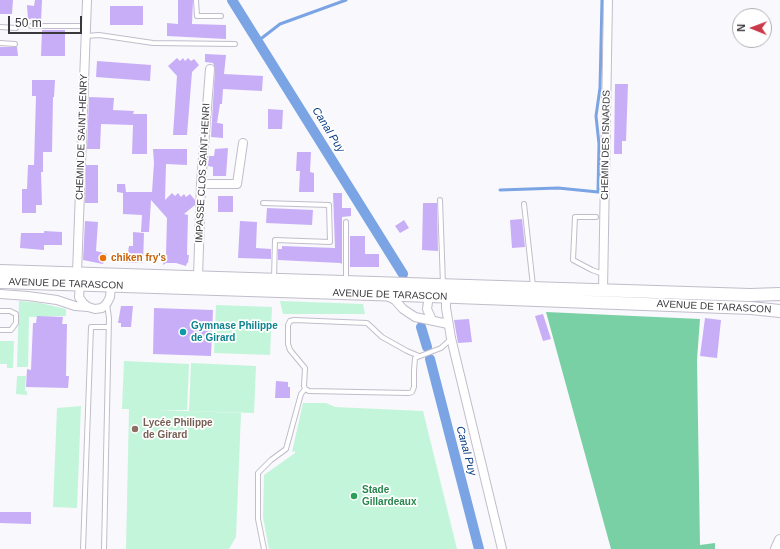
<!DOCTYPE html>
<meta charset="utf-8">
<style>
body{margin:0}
#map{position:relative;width:780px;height:549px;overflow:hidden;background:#f9f8fd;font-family:Helvetica,sans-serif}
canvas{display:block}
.north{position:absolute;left:732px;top:8px;width:40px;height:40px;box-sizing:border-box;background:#fff;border:1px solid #b1b0b2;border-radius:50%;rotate:271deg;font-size:11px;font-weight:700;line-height:16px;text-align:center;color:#3b393e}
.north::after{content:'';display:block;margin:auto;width:14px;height:18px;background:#cb3a4a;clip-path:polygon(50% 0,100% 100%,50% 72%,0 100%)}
.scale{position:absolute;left:8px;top:16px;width:74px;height:18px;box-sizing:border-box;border:2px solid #3b393e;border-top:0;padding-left:5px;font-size:12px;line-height:14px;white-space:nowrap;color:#3b393e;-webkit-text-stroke:3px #fff;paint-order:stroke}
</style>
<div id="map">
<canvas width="780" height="549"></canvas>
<div class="north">N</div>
<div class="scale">50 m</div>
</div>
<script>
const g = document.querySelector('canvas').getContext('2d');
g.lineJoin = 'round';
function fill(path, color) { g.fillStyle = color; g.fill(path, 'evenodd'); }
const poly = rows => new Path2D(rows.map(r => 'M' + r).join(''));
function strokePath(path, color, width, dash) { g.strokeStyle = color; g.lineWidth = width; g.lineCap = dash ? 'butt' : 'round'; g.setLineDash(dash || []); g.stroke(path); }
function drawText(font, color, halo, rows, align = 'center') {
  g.font = font + ' Helvetica,sans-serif'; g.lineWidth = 3.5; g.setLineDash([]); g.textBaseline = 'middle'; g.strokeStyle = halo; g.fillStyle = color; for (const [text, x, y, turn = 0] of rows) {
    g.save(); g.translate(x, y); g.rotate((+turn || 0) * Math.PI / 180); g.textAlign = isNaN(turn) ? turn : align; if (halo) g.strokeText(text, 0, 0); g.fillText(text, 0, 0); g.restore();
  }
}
fill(poly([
 [19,301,40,303,66,309,66,316,29,317,28,367,17,367],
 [280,301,363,304,365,314,283,314],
 [216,305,272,307,270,355,214,353],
 [0,341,14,341,13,368,7,368,7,364,0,364],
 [124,361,189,364,187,410,158,410,241,413,236,537,229,549,126,549,129,409,122,409],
 [191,363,256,366,254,413,189,411],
 [17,376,26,376,25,391,27,391,27,395,16,394],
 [303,403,326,403,335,407,423,411,457,549,269,549,263,517,264,475,295,453,295,451,292,452],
 [81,406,77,508,53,507,57,408]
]), '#c3f5da');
fill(poly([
 [546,312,700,319,697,360,700,545,715,543,715,549,611,549]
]), '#7ad0a5');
strokePath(poly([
 [258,41,280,24,346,0],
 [500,190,558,188,598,192,599,144,596,116,600,88,602,0]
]), '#7ba4e4', 3);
strokePath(poly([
 [232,0,403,274],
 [421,327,427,347],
 [430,359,479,549]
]), '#7ba4e4', 10);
fill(poly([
 [0,0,13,0,12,14,0,14],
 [35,0,42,0,41,22,34,22,34,19,28,19,27,5,34,6],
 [178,0,193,0,192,24,226,25,226,39,167,36,167,23,178,24],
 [110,6,143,6,143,25,110,25],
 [42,30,65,30,65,56,41,56],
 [0,47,17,47,18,56,0,56],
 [205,54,226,55,224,74,263,76,262,91,223,89,222,104,220,104,217,123,213,122,223,124,223,138,211,137,215,69,213,63,205,62],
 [177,58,180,61,183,58,185,61,188,58,191,61,194,59,199,65,192,72,187,135,173,135,177,76,168,66],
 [97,61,151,65,150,81,96,77],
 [32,80,55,80,54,97,53,97,52,152,43,152,43,172,41,172,42,205,36,205,36,213,22,213,22,189,27,189,28,165,34,165,36,96,32,96],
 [615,84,628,84,626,141,622,141,622,154,614,154],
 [89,97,114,98,113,110,134,111,133,114,147,114,147,154,132,154,133,125,101,124,100,149,87,149],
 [268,109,283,110,282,129,268,129],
 [228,148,226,176,213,176,213,167,208,166,209,156,214,156,215,149],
 [153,149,187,149,187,165,166,164,165,200,172,193,175,196,178,193,181,197,184,194,186,197,190,194,195,200,195,205,184,214,188,215,187,255,189,255,188,263,187,263,186,266,176,263,166,263,163,265,164,254,166,254,167,218,151,200,149,232,141,232,142,215,123,214,123,193,117,192,117,184,125,184,126,192,152,192,154,163],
 [297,152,311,152,310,172,314,173,314,192,299,192,300,171,296,171],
 [86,165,98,165,98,203,85,203],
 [333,193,342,193,342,208,351,208,351,216,342,217,342,264,340,263,278,260,278,249,282,249,282,246,335,248],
 [218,196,233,196,233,212,218,212],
 [423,203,437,203,438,251,422,250],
 [267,208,313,210,312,225,266,223],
 [522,219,525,247,512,248,510,220],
 [404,220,409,228,400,233,395,226],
 [85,221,98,222,96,251,107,254,103,264,83,260],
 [240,221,257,222,256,248,271,249,271,259,238,258],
 [44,231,62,232,62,245,44,245,44,250,20,248,21,233,44,233],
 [133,232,144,233,143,263,123,263,123,253,128,252,129,246,133,246],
 [350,236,365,236,365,254,379,254,379,267,350,267],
 [121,306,133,306,131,327,121,327,121,323,118,323],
 [154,308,213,310,211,356,153,354],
 [543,314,551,339,543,341,535,316],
 [37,316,63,317,62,324,67,324,66,376,69,376,68,388,26,387,27,369,31,370,33,323,36,323],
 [705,318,721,320,717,358,700,356],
 [469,319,472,342,458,343,454,320],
 [276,381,288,382,288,387,290,387,290,398,275,398],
 [0,512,31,512,31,524,0,523]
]), '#c8aef7');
const service = poly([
 [196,0,197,16,221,16],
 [31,26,86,26],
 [0,27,16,28],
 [86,36,99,35,153,43,235,44],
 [0,43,15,44],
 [440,200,443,285],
 [263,203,329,205,330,242,275,240,274,279],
 [524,204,533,286],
 [596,217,575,217,573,260,592,270,603,274],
 [346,281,346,222],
 [0,311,10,311,16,314,16,323,11,330,0,330],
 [419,356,407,351,382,337,367,323,294,320,290,321,288,325,288,344,290,350,305,368,304,386,305,389,309,391,409,393,412,392,414,387,414,371,415,358,441,348,451,339],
 [83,549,91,327,109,327],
 [104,549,109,318,107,304],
 [264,549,258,519,258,473,271,460,286,449,301,394,305,389]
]);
const minor = poly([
 [201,184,237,184,243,143],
 [77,273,87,0],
 [198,277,201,184,210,69],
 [80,285,79,297,83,303,88,307,95,309,102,308,107,303,110,297,111,286],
 [603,291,608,0],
 [432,293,428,302,427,309,432,320],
 [443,293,446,297,446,308,451,338,502,549],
 [0,294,28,296,57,300,75,306,88,307],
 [387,296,395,300,403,309,415,317,448,324]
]);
const tertiary = poly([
 [776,549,780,540]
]);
const primary = poly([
 [0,271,750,295,780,294],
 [0,282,403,295,751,308,780,311]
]);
strokePath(service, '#c1bdca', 6);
strokePath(minor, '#c1bdca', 10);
strokePath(tertiary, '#c1bdca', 12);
strokePath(primary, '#c1bdca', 14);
strokePath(service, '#fff', 4);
strokePath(minor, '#fff', 8);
strokePath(tertiary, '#fff', 10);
strokePath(primary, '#fff', 12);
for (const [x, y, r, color] of [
 [103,258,4,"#e8710a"],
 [183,332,4,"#0f9aa8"],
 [135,429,4,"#8d6e63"],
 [354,496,4,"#2e9e5b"]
]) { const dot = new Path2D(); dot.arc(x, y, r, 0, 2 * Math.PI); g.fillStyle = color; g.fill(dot); strokePath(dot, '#fff', 1.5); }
drawText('10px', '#3b393e', '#fff', [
 ["CHEMIN DE SAINT-HENRY",82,137,-88],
 ["CHEMIN DES ISNARDS",606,145,-89],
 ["IMPASSE CLOS SAINT-HENRI",203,173,-87],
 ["AVENUE DE TARASCON",66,284,2],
 ["AVENUE DE TARASCON",390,295,2],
 ["AVENUE DE TARASCON",714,307,3]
]);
drawText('bold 10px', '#c56008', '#fff', [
 ["chiken fry's",111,258]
], 'left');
drawText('bold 10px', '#0d838f', '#fff', [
 ["Gymnase Philippe",191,326],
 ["de Girard",191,338]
], 'left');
drawText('bold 10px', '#785e54', '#fff', [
 ["Lycée Philippe",143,423],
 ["de Girard",143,435]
], 'left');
drawText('bold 10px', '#27864d', '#fff', [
 ["Stade",362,490],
 ["Gillardeaux",362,502]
], 'left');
drawText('italic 11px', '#063a83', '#fff', [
 ["Canal Puy",328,130,58],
 ["Canal Puy",466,451,75]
]);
</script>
